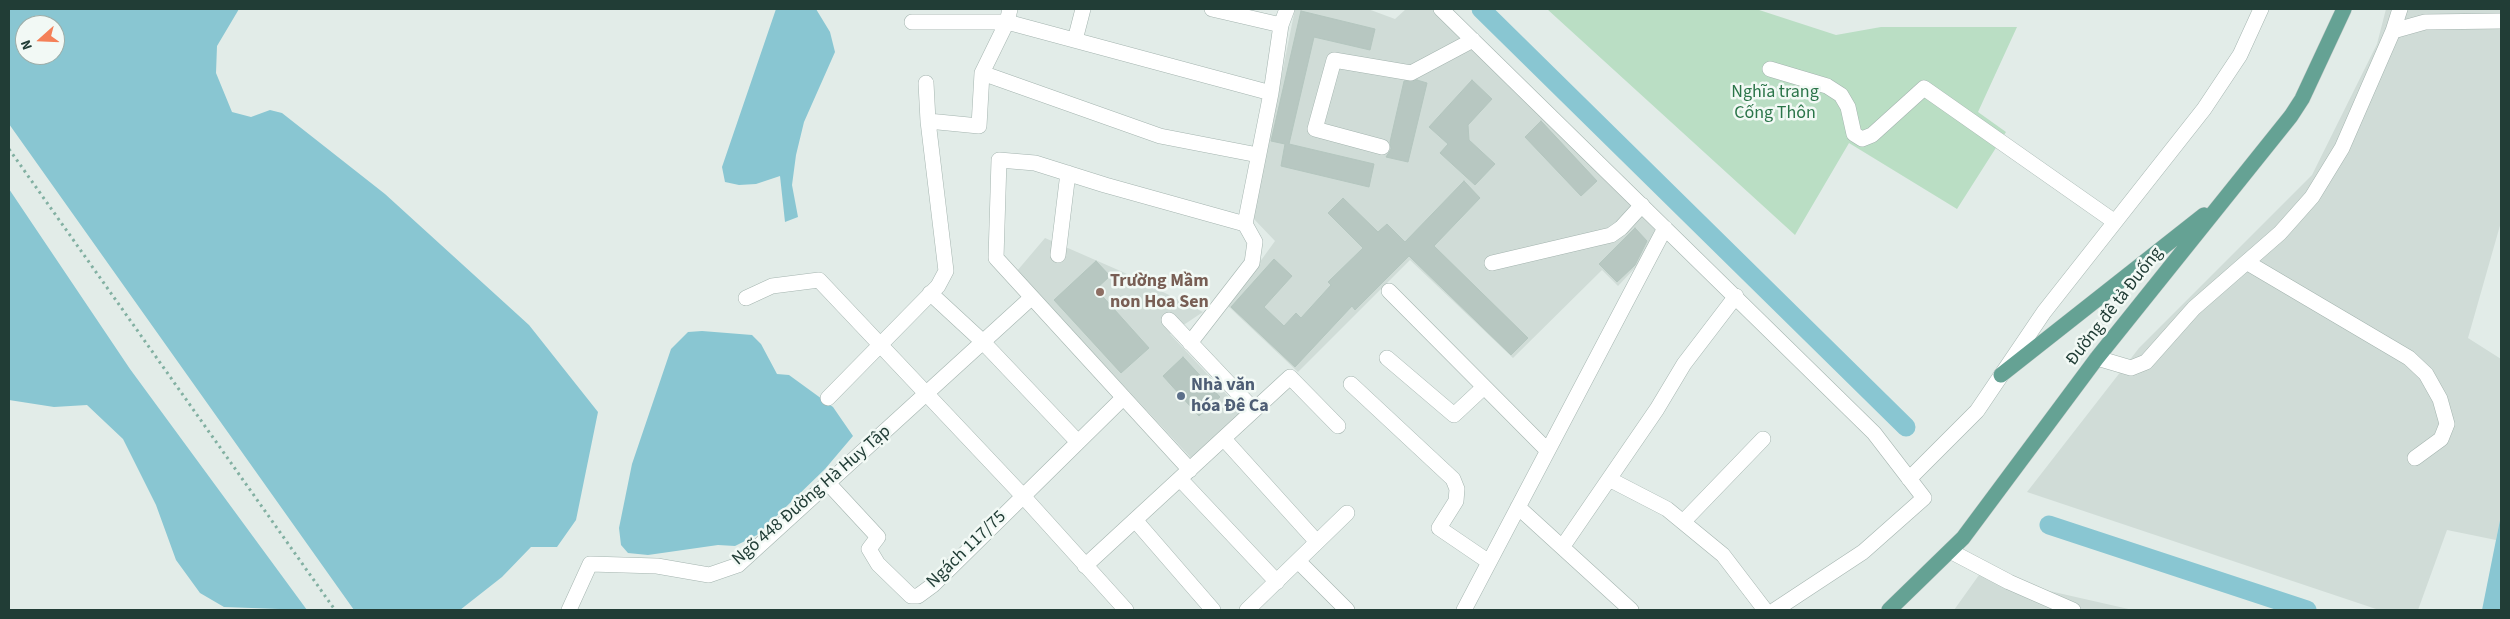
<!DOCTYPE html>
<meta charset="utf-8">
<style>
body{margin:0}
#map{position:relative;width:2510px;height:619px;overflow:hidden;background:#e2ece8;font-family:"Source Sans 3",sans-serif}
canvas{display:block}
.frame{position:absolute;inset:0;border:10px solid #213d36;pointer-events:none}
.north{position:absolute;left:15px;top:15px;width:50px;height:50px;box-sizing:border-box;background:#f2f9f5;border:1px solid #9eaea9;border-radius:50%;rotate:250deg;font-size:14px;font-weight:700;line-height:20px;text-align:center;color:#213d36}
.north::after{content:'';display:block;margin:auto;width:18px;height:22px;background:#f48058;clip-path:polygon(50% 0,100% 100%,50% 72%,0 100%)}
</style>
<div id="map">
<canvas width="2510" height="619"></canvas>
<div class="frame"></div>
<div class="north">N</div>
</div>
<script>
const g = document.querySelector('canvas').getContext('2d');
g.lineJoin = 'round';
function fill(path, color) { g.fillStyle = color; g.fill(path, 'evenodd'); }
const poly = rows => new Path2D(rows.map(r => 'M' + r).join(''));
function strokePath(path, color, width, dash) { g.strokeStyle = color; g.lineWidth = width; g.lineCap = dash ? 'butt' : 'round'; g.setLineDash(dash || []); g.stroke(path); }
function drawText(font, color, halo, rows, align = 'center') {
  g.font = font + ' "Source Sans 3",sans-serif'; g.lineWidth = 5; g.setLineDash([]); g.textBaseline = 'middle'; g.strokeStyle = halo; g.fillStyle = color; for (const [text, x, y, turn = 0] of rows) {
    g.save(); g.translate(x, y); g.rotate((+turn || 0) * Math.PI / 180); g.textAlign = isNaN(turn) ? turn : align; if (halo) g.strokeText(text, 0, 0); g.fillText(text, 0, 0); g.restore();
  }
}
fill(poly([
 [1295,9,1368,9,1395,19,1406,9,1438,9,1663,238,1618,286,1602,270,1513,358,1410,260,1298,372,1228,306,1275,241,1253,218],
 [2386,9,2501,9,2501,222,2468,338,2501,359,2501,515,2496,540,2447,530,2418,610,2379,610,2027,492,2139,348,2312,175,2377,44],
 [1045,238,1125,273,1203,312,1170,334,1243,412,1192,459,1017,271],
 [1979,575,2133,610,1954,610]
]), '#d0dcd7');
fill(poly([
 [1547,9,1756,9,1836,35,1881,27,2017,27,1978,112,2006,132,1957,209,1849,143,1795,235]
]), '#badec4');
fill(poly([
 [9,9,239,9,217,46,216,73,232,112,251,117,270,110,282,113,385,194,529,325,598,412,576,520,557,547,531,547,502,577,460,610,354,610,9,124],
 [25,25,55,25,55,55,25,55],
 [776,9,816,9,830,32,835,52,804,122,796,155,792,185,798,217,785,222,780,176,756,184,739,185,725,182,722,167],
 [9,189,130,369,307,610,224,607,200,593,176,560,156,505,123,439,87,405,54,407,9,400],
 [702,331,752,335,761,344,777,374,789,375,833,407,853,436,825,469,757,535,735,546,718,545,648,555,628,553,621,545,619,528,632,464,671,349,688,332],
 [2501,515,2501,610,2482,610]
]), '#89c6d2');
strokePath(poly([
 [1481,9,1906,427],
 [2049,525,2307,610]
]), '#89c6d2', 19);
const building = poly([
 [1301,11,1375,29,1370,50,1314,37,1289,144,1374,164,1369,187,1281,166,1285,144,1271,141,1301,11],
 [1417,80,1427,83,1408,162,1386,157,1391,149,1390,142,1404,81,1417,80],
 [1472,80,1492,99,1468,125,1469,140,1495,164,1475,185,1440,153,1448,144,1429,127,1472,80],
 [1541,121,1597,181,1581,196,1525,137,1541,121],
 [1464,181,1480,198,1434,246,1528,338,1511,355,1409,256,1355,310,1352,306,1295,367,1231,307,1274,259,1292,276,1264,307,1284,326,1296,313,1301,318,1331,285,1328,282,1363,248,1328,213,1343,198,1378,232,1387,224,1405,242,1464,181],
 [1635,228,1647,241,1635,265,1617,282,1599,264,1635,228],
 [1096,261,1110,276,1096,289,1149,348,1121,373,1054,300,1096,261],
 [1183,357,1220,397,1199,416,1163,376,1183,357]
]);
fill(building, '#b7c7c1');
strokePath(building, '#b4c6bf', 1);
const minor = poly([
 [1212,9,1281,25],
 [1441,9,1874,433,1924,498,1863,552,1775,610],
 [912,22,1007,22,1271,93],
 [2393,31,2425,22,2501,21],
 [1075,40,1083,9],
 [1770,69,1827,86,1841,95,1848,107,1854,134,1862,139,1872,135,1924,88,2115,222],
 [982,73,1160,136,1258,155],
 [928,121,979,126,982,73,1007,22,1010,9],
 [1382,147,1315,129,1334,60,1411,73,1473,40],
 [1058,255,1068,173],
 [1492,263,1611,235,1621,228,1642,205],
 [2248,263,2409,358,2426,374,2440,399,2447,424,2441,439,2415,458],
 [1389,291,1547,450],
 [930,293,982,341,1077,441],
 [746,298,772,286,819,280,1023,496,1126,610],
 [1169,320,1254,410],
 [1190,343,1252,263,1255,242,1245,224,1271,93,1281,25,1287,9],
 [1387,358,1454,415,1484,387],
 [2097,358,2131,368,2146,362,2194,308,2280,233,2312,197,2342,148,2393,31,2400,9],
 [1351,384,1453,479,1457,489,1456,501,1439,528,1489,562],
 [828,398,938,286,946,271,928,121,926,83],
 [1224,439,1317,542],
 [1190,470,996,258,999,160,1035,163,1105,185,1245,224],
 [1180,479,1277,582],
 [1609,479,1667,509,1723,555,1765,610],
 [1909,479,1977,411,2044,312,2204,109,2240,55,2261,9],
 [828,483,878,537,869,549,878,564,911,596,918,596,933,585,1123,398],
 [1518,507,1631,610],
 [1135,520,1213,610],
 [1683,522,1763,439],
 [1563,546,1657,409,1684,364,1736,296],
 [1950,551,2009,582,2073,610],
 [1298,561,1347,610],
 [1085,566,1290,377,1338,426],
 [569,610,590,564,657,566,709,575,738,565,1031,298],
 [1247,610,1347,513],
 [1464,610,1665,228]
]);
const major = poly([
 [2001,375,2204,215],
 [1889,610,1963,538,2097,358,2291,116,2302,99,2344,9]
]);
strokePath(minor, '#a4b4af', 16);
strokePath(major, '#c1c9c7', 16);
strokePath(poly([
 [9,149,335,610]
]), '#82b0a2', 3, [2.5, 4]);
strokePath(minor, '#fff', 15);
strokePath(major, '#65a294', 15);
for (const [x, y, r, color] of [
 [1100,292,5,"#8d6e63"],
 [1181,396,5,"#5c6f8a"]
]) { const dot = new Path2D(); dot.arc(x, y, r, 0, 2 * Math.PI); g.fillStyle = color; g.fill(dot); strokePath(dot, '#f2f9f5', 2); }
drawText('18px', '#2b7549', '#f2f9f5', [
 ["Nghĩa trang",1775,93],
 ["Cống Thôn",1775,114]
]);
drawText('bold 18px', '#785e54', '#f2f9f5', [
 ["Trường Mầm",1110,282],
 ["non Hoa Sen",1110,303]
], 'left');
drawText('18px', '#213d36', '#f2f9f5', [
 ["Đường đê tả Đuống",2115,307,-52],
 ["Ngõ 448 Đường Hà Huy Tập",812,496,-41],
 ["Ngách 117/75",967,550,-44]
]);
drawText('bold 18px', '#4e5e75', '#f2f9f5', [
 ["Nhà văn",1191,386],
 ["hóa Đê Ca",1191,407]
], 'left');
</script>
